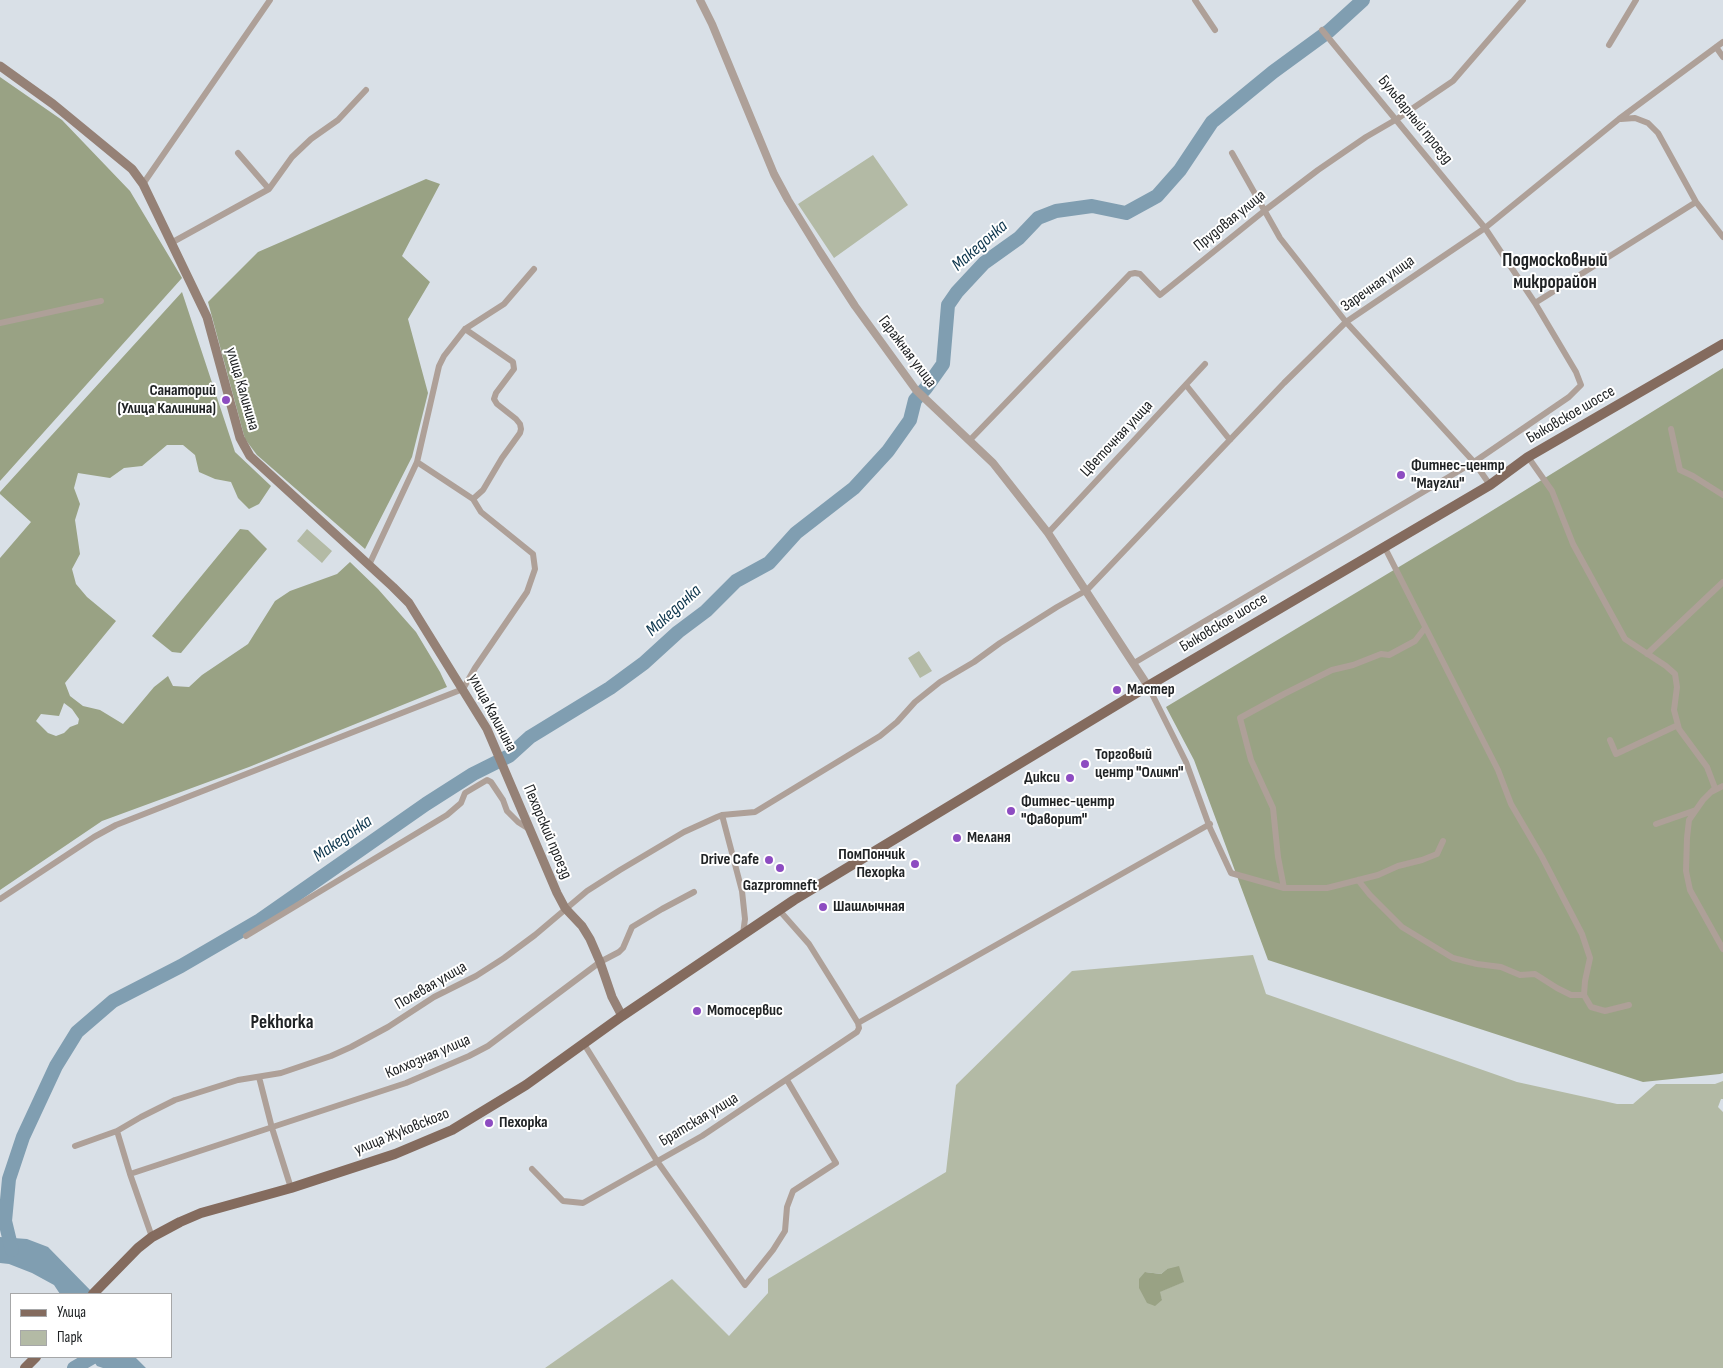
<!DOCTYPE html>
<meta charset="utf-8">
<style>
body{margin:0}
#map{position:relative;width:1723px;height:1368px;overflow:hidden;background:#d9e0e7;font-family:"Sofia Sans Condensed",sans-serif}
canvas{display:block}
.legend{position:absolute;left:10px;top:1293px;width:162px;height:65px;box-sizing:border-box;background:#fff;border:1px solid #a6a7a8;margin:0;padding:6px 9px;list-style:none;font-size:15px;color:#202325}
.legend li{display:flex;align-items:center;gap:10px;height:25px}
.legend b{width:25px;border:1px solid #a6a7a8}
</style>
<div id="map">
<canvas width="1723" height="1368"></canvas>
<ul class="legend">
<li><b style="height:6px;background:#846b5e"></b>Улица</li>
<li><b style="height:14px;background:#b3baa5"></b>Парк</li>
</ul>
</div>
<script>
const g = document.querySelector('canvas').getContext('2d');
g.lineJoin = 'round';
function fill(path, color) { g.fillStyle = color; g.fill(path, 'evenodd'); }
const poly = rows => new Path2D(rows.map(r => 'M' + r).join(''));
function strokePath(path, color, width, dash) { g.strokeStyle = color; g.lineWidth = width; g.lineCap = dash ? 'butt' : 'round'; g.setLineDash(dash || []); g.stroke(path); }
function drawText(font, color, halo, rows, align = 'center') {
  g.font = font + ' "Sofia Sans Condensed",sans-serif'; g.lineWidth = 4; g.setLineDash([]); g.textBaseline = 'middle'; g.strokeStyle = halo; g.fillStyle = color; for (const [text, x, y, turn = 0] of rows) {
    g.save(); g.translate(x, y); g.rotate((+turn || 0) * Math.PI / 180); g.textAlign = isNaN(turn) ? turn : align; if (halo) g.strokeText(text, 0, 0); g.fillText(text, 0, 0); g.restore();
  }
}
fill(poly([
 [873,155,908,205,834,258,798,204],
 [307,529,332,551,322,563,297,541],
 [919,651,932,671,920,678,908,658],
 [1253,955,1266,994,1517,1082,1617,1104,1633,1104,1656,1084,1715,1084,1723,1081,1723,1099,1721,1099,1718,1107,1723,1112,1723,1368,545,1368,672,1279,729,1336,768,1293,768,1279,946,1172,956,1085,1072,971],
 [1167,1269,1183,1282,1159,1292,1162,1300,1145,1272,1161,1274]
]), '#b3baa5');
fill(poly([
 [0,77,62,120,130,191,182,278,0,481],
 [426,179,440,184,402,256,430,282,408,319,428,393,412,457,365,549,257,455,245,439,208,302,258,252],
 [182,292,235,452,271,486,259,504,249,509,238,498,231,482,215,479,199,472,195,455,183,445,167,445,142,466,124,468,110,478,78,473,74,488,80,504,75,520,80,554,72,569,76,584,87,597,116,621,65,683,70,696,83,706,100,710,123,724,154,687,168,676,173,686,189,687,202,675,248,644,275,601,290,591,337,574,350,562,378,589,416,632,440,672,447,687,249,767,102,821,0,890,0,558,31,522,0,494,0,492],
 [64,703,72,709,79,719,78,724,70,727,64,733,56,736,48,733,36,721,41,714,59,716],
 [1723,368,1723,1073,1720,1074,1643,1082,1268,960,1194,760,1166,707,1472,523],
 [240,529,248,530,267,549,181,653,172,652,152,636],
 [1179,1266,1184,1282,1160,1292,1162,1300,1155,1306,1147,1303,1139,1288,1139,1279,1145,1272,1161,1274,1167,1269]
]), '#99a284');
fill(poly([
 [0,1237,27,1239,48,1247,94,1294,60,1294,54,1285,32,1273,9,1264,0,1263],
 [91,1357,135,1357,146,1368,103,1368,97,1366]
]), '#809eb1');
strokePath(poly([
 [12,1250,5,1221,9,1179,23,1137,56,1066,77,1032,113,1001,181,966,260,920,426,804,473,774,509,756,530,737,610,688,644,663,678,632,706,611,736,581,769,563,796,533,854,488,888,451,910,420,915,400,926,388,943,364,948,305,957,292,984,263,1019,238,1038,218,1056,211,1092,206,1126,213,1157,196,1180,170,1212,122,1273,72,1329,31,1363,0],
 [74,1368,93,1357]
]), '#809eb1', 14);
strokePath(poly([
 [1195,0,1215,30],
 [1609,45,1636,0],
 [1716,47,1723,57],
 [1621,119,1635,118,1648,123,1658,133,1696,202,1723,237],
 [238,153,269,189],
 [1232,153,1280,238,1346,322,1474,462,1490,485],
 [143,184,270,0],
 [171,243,269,189,292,157,311,139,338,120,366,90],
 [1535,303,1696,202],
 [0,323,101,301],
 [465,329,513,362,514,369,496,393,494,399,497,404,516,419,520,424,521,429,520,433,502,458,483,490,473,499],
 [1186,385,1230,440],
 [1671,429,1680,470,1693,476,1723,495],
 [970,440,1130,274,1135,273,1140,274,1160,295,1264,211,1318,170,1366,137,1397,119,1453,81,1523,0],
 [1528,457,1552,491,1573,544,1625,639,1666,666,1675,674,1677,687,1674,710,1679,729,1707,767,1715,788,1703,800,1689,820,1687,838,1686,871,1690,890,1723,949],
 [1048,533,1205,364],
 [1384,546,1498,770,1511,804,1542,857,1582,934,1590,958,1585,981,1584,995],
 [369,565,417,462,439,366,444,356,465,329,504,304,534,269],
 [1647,654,1723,582],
 [1134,663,1474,462,1569,397,1581,385,1576,372,1535,303,1485,228,1322,30],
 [1148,686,1186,762,1210,828,1231,873,1284,888,1327,888,1378,875,1398,866,1422,860,1437,854,1443,841],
 [1610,740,1616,754,1678,725],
 [1711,792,1723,786],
 [722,815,742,891,745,919,743,934],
 [1656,824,1696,810],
 [1358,880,1370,895,1402,927,1453,958,1477,964,1501,967,1520,975,1535,974,1557,988,1571,995,1584,995,1591,1007,1605,1011,1629,1005],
 [1284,888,1278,857,1273,808,1251,760,1240,718,1284,694,1332,670,1353,665,1381,654,1389,655,1415,641,1425,628],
 [0,899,94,837,116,825,463,689,475,668,527,592,535,569,533,554,481,512,473,499,417,462],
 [246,936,447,815,461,803,465,793,487,780,491,782,503,800,507,811,518,822,529,829],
 [858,1023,1210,824],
 [584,1044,657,1161,745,1285,773,1250,785,1231,787,1207,793,1191,836,1163,787,1080],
 [259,1077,272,1128,291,1188],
 [117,1131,130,1174,152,1237],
 [75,1146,117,1131,141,1117,175,1100,238,1080,281,1073,331,1056,351,1047,388,1027,434,997,476,976,504,958,535,935,587,891,620,870,684,832,717,817,722,815,755,812,880,736,897,722,915,702,940,682,974,662,1000,643,1057,607,1087,590,1284,383,1346,322,1485,228,1619,119,1723,42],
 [532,1169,563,1201,583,1203,702,1136,857,1032,859,1028,858,1023,839,992,809,944,779,910],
 [130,1174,406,1083,469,1056,488,1046,600,962,619,952,623,948,632,927,662,909,694,892]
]), '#aea098', 6);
strokePath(poly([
 [700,0,712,24,774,174,788,200,820,252,855,306,916,390,993,463,1048,533,1148,686]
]), '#aea098', 8);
strokePath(poly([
 [0,66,53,104,132,169,143,184,207,317,240,438,250,456,393,587,409,603,487,729,557,893,565,908,582,926,590,939,600,962,612,997,622,1016]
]), '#958176', 9);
strokePath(poly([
 [93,1294,138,1248,152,1237,180,1222,201,1213,291,1188,395,1154,452,1130,526,1085,622,1016,794,900,1148,686,1490,485,1528,457,1723,344],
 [25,1368,36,1357]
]), '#846b5e', 10);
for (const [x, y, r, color] of [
 [226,400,5,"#8d4cc1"],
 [1401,475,5,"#8d4cc1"],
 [1117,690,5,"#8d4cc1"],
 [1085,764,5,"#8d4cc1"],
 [1070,778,5,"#8d4cc1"],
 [1011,811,5,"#8d4cc1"],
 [957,838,5,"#8d4cc1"],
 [769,860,5,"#8d4cc1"],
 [915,864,5,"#8d4cc1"],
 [780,868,5,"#8d4cc1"],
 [823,907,5,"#8d4cc1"],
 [697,1011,5,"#8d4cc1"],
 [489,1123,5,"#8d4cc1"]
]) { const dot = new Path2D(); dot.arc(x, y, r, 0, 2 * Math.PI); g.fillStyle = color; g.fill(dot); strokePath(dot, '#fff', 2); }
drawText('16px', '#202325', '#fff', [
 ["Бульварный проезд",1415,120,51],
 ["Прудовая улица",1230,221,-39],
 ["Заречная улица",1378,284,-35],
 ["Гаражная улица",907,352,53],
 ["улица Калинина",242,389,74],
 ["Быковское шоссе",1571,415,-30],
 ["Цветочная улица",1117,439,-47],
 ["Быковское шоссе",1224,623,-31],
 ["улица Калинина",492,713,62],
 ["Пехорский проезд",547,832,67],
 ["Полевая улица",431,986,-30],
 ["Колхозная улица",428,1057,-23],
 ["Братская улица",699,1120,-31],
 ["улица Жуковского",402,1132,-22]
]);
drawText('bold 16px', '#202325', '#fff', [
 ["Санаторий",216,391,"right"],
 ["(Улица Калинина)",216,409,"right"],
 ["Фитнес-центр",1411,466],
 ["\"Маугли\"",1411,484],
 ["Мастер",1127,690],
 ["Торговый",1095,755],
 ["центр \"Олимп\"",1095,773],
 ["Дикси",1060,778,"right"],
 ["Фитнес-центр",1021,802],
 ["\"Фаворит\"",1021,820],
 ["Меланя",967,838],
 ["ПомПончик",905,855,"right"],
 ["Пехорка",905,873,"right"],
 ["Drive Cafe",759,860,"right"],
 ["Gazpromneft",780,886,"center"],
 ["Шашлычная",833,907],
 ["Мотосервис",707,1011],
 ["Пехорка",499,1123]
], 'left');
drawText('italic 18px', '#0e364d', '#fff', [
 ["Македонка",980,246,-41],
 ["Македонка",674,611,-42],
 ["Македонка",343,839,-35]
]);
drawText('bold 19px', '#202325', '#fff', [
 ["Подмосковный",1555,261],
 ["микрорайон",1555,283],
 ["Pekhorka",282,1023]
]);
</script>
